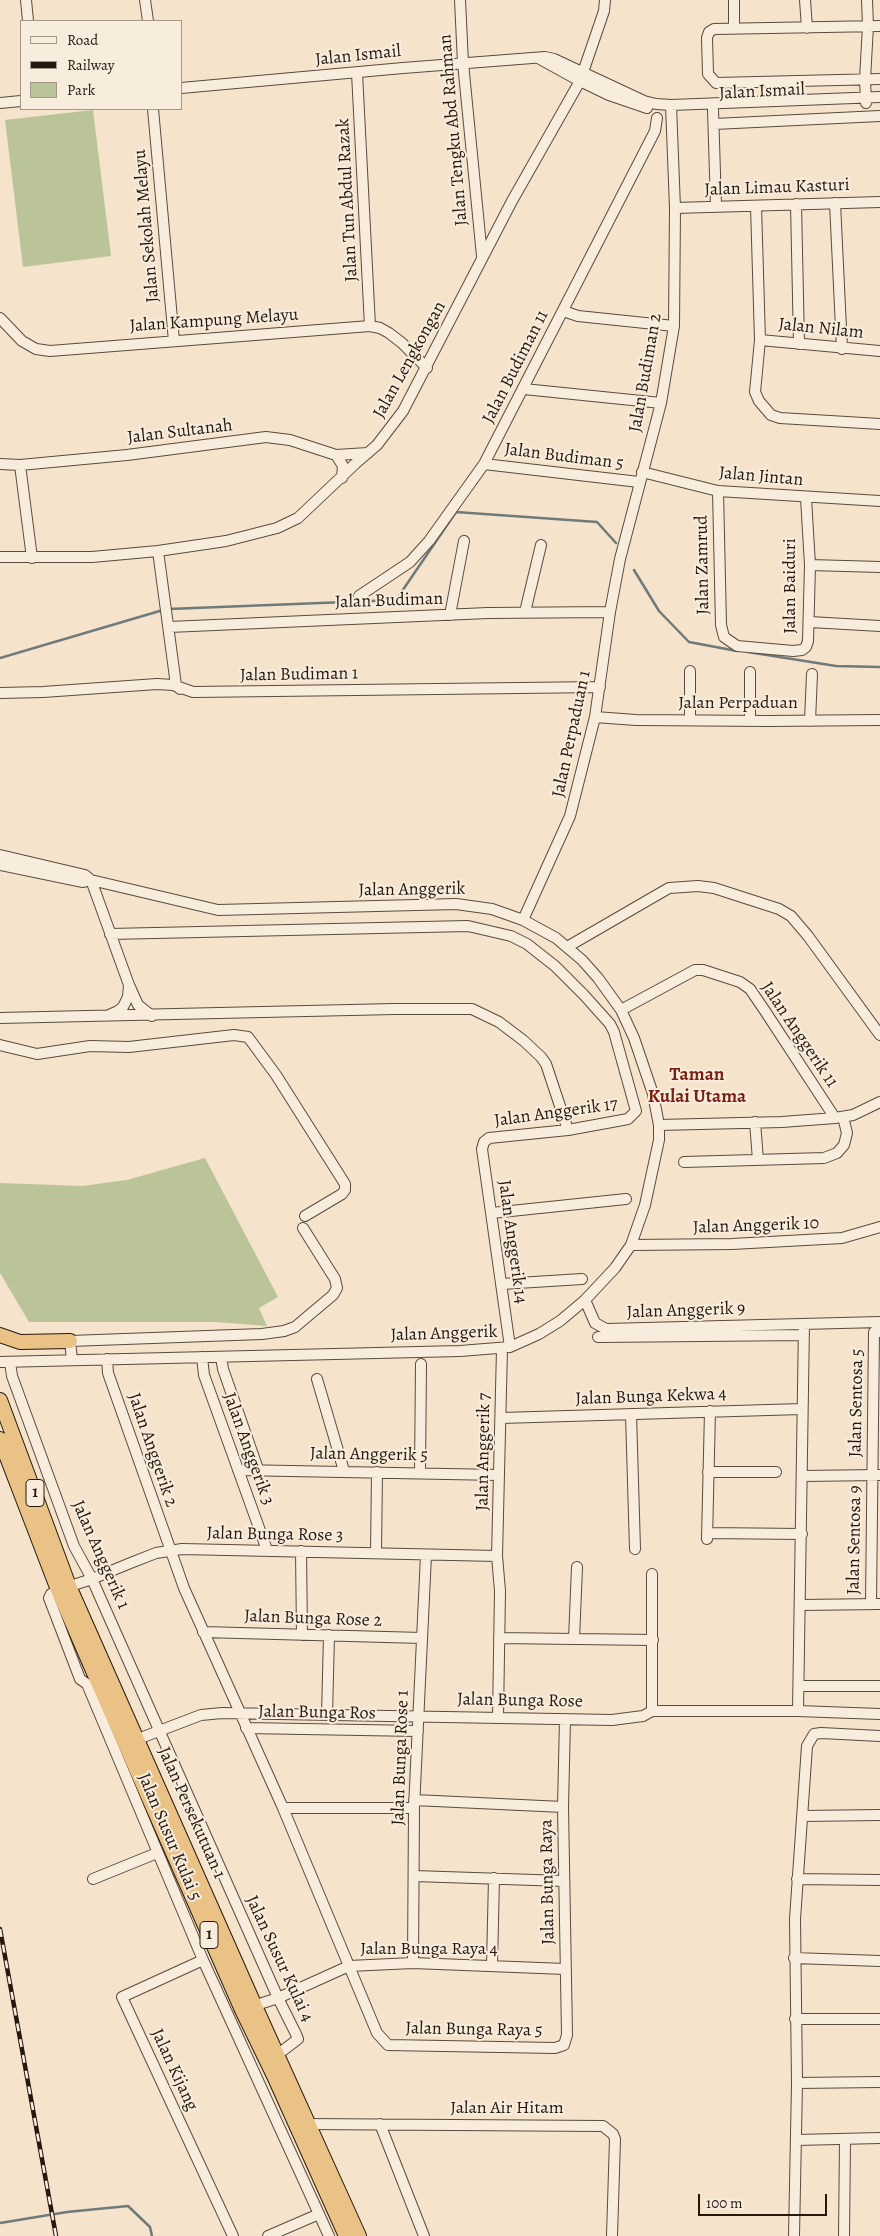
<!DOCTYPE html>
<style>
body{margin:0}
#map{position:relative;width:880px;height:2236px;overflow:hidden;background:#f5e3cb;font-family:Alegreya,serif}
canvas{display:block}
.legend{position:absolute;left:20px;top:20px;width:162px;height:90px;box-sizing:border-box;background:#f8eddd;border:1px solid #a4988b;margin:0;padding:6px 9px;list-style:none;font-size:15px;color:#25180f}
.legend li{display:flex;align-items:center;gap:10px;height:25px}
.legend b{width:25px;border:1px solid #a4988b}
.scale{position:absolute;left:698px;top:2194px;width:129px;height:22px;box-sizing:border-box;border:2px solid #25180f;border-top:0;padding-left:6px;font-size:15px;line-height:18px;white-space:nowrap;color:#25180f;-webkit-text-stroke:4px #f8eddd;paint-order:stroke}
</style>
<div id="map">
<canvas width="880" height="2236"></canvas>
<ul class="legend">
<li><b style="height:6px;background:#f8eddd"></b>Road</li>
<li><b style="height:6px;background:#25180f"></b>Railway</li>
<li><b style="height:14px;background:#bbc498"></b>Park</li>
</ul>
<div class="scale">100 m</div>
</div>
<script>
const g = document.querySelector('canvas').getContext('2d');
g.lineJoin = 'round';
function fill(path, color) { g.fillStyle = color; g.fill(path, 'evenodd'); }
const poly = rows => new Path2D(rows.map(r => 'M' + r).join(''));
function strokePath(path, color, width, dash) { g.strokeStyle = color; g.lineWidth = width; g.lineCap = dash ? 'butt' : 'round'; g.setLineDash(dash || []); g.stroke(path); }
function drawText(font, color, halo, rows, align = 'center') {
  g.font = font + ' Alegreya,serif'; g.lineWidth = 4; g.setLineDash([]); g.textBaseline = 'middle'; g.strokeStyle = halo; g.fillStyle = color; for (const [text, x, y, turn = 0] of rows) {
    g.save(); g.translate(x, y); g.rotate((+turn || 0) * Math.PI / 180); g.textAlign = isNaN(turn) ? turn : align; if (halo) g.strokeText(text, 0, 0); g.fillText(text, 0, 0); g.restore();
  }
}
fill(poly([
 [93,110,111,256,23,267,5,120],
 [205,1158,278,1297,259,1308,267,1326,216,1322,29,1322,0,1273,0,1183,82,1186,127,1180]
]), '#bbc498');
strokePath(poly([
 [634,570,659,611,689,642,737,651],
 [169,609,396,600,456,512,597,522,616,543],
 [748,652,836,666,880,667],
 [0,658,163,610],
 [0,2223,67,2212,128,2206,150,2227,152,2236]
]), '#6f7a7a', 2.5);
const minor = poly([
 [26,0,28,21],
 [145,0,148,21],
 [460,0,463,63,482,256],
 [734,0,734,29],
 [805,0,807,28],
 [880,26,714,29,709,32,707,38,708,74,716,83,880,79],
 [540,59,580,81,609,95,647,108],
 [357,73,370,326],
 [181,88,403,68,545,57,554,59,644,101,656,104,671,105,880,97],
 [0,103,21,101],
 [866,103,865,79,868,26,867,0],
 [153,109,174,341],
 [713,110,716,206],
 [714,124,880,116],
 [835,203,842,349],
 [796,204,799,344],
 [756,206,760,340,755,392,759,401,771,415,780,418,880,424],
 [675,208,880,202],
 [563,311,578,316,674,326],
 [0,318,22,341,36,349,50,351,370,326,380,328,389,333,402,343,427,368],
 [760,340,880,351],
 [524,389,661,403],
 [336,455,368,453],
 [0,464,20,465,127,455,266,437,290,440,336,455,343,466,342,478],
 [484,464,639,482],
 [20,465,32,558],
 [642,472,718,491,880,501],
 [718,491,721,625,724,637,737,646,793,651,802,650,806,647,808,641,810,565,806,498],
 [158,551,176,685,180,689],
 [0,557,92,557,158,551,226,541,277,528,298,518,356,463,377,445,403,411,512,201,580,81,604,11,605,0],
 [810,565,880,567],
 [359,596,410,562,429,541,484,464,655,131,657,118],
 [525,612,541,545],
 [450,615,464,541],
 [810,622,880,626],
 [169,627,488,613,610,612],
 [690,671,690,720],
 [0,693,43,692,157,684,173,685,193,692,600,687],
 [595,717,636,720,768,721,880,720],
 [750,721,750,672],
 [810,721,812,674],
 [0,855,85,875,91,880,129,985,128,997,123,1007,118,1011,109,1015],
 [0,865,83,882,91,880,218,910,456,904,492,909,523,920,556,938,582,960,598,978,621,1010,634,1038,653,1094,659,1125,659,1140,645,1205,631,1245,615,1268,585,1300,560,1321,539,1334,510,1347,460,1351,0,1362],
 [523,920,570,816,595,717,610,612,620,559,661,403,674,326,675,208,671,105],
 [110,934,468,926,511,936,527,944,555,966,584,995,610,1024,614,1032,636,1111,628,1119,568,1130,489,1138,484,1142,482,1149,510,1347],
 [567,947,669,888,698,886,714,888,779,909,791,916,808,936,880,1035],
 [130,987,138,1005,152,1016],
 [621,1010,695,970,703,970,740,982,750,989,765,1011,835,1118],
 [0,1018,394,1009,472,1009,499,1022,524,1041,541,1057,546,1064,568,1130],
 [0,1045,37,1054,90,1046,129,1047,234,1035,248,1037,276,1075,345,1184,345,1190,342,1194,305,1216],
 [755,1122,758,1160],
 [659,1125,782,1122,835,1118,853,1115,880,1102],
 [684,1162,824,1158,837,1153,844,1145,847,1133,843,1117],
 [492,1213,626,1199],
 [631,1245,732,1244,842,1238,880,1227],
 [502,1284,582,1279],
 [585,1300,595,1323,606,1329,880,1322],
 [598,1337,804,1335],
 [202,1357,204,1375,267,1550],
 [221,1357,223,1369,258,1469],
 [107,1359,108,1373,184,1588,283,1808,377,2033,388,2045,555,2048,564,2045,567,2035,563,1807,565,1719],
 [72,1360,70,1341,262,1334,284,1331,295,1327,333,1295,337,1288,335,1279,303,1228],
 [10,1362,12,1376,74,1546,92,1579,278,1998,296,2034,298,2039,277,2055],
 [317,1379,344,1471],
 [631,1414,635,1549],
 [501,1418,802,1409],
 [238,1470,499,1475],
 [708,1472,776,1472],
 [420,1473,421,1364],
 [802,1476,880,1475],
 [707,1533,802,1534],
 [707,1539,710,1411],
 [301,1551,302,1635],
 [376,1553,377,1472],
 [652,1574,652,1711],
 [871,1604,874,1332,880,1332],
 [801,1605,880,1604],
 [203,1632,422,1638],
 [499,1638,653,1640],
 [574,1639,577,1567],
 [799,1686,880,1686],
 [798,1711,804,1324],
 [327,1715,329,1635],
 [498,1717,500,1591,497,1556,502,1349],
 [246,1728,418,1731],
 [130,1742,201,1715,222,1713,612,1720,643,1716,652,1711,798,1711,880,1714],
 [414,1800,563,1807],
 [283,1808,414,1808],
 [802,1816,880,1815],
 [414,1876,564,1881],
 [93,1879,157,1853],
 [797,1879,880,1880],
 [794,1958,880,1961],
 [203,1960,122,1997,233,2236],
 [413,1963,414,1808,426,1555],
 [492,1965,494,1878],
 [250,2007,278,1998,349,1966,413,1963,565,1969],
 [795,2019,880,2019],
 [797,2083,880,2082],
 [303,2124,603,2126,613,2134,615,2139,612,2236],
 [380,2124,424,2236],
 [796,2140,880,2138],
 [268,2236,319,2214],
 [329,2236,203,1960,87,1684,80,1679,49,1598,51,1594,58,1590,92,1579,128,1564,156,1553,182,1549,497,1556],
 [794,2236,797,2083,795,1919,807,1746,814,1734,821,1733,880,1736],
 [844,2236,845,2139]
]);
const highway = poly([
 [0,1335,20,1342,70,1341],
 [0,1400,69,1586,255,2006,359,2236],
 [0,1439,58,1590,97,1680,242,2010,274,2076,346,2236]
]);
strokePath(minor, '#594b3e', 12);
strokePath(highway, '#25180f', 16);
strokePath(minor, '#f8eddd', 10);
strokePath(highway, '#eac286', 14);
const rail = poly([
 [0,1929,56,2236]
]);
strokePath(rail, '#25180f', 4.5);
strokePath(rail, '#f8eddd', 2.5, [8]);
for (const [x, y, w] of [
 [35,1493,18],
 [209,1935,18]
]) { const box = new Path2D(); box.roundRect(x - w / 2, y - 13.5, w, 27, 4); g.fillStyle = '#f8eddd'; g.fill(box); strokePath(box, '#25180f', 1); }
drawText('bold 16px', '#25180f', null, [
 ["1",35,1493],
 ["1",209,1935]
]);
drawText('18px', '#25180f', '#f8eddd', [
 ["Jalan Ismail",358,56,-6],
 ["Jalan Ismail",762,92,-3],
 ["Jalan Tengku Abd Rahman",454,130,-95],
 ["Jalan Limau Kasturi",777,188,-2],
 ["Jalan Tun Abdul Razak",348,200,-93],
 ["Jalan Sekolah Melayu",147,226,-95],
 ["Jalan Kampung Melayu",214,321,-4],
 ["Jalan Nilam",821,329,6],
 ["Jalan Lengkongan",410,360,-61],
 ["Jalan Budiman 11",516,367,-63],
 ["Jalan Budiman 2",646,373,-80],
 ["Jalan Sultanah",180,432,-7],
 ["Jalan Budiman 5",564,457,7],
 ["Jalan Jintan",761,477,5],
 ["Jalan Zamrud",703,565,-91],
 ["Jalan Baiduri",791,586,-90],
 ["Jalan Budiman",389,601,-2],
 ["Jalan Budiman 1",299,675,-1],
 ["Jalan Perpaduan",738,704],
 ["Jalan Perpaduan 1",572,734,-78],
 ["Jalan Anggerik",412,890,-1],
 ["Jalan Anggerik 11",799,1035,56],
 ["Jalan Anggerik 17",556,1113,-8],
 ["Jalan Anggerik 10",756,1226,-2],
 ["Jalan Anggerik 14",512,1242,82],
 ["Jalan Anggerik 9",686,1311,-2],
 ["Jalan Anggerik",444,1334,-2],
 ["Jalan Bunga Kekwa 4",651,1397,-2],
 ["Jalan Sentosa 5",857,1403,-89],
 ["Jalan Anggerik 3",248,1449,70],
 ["Jalan Anggerik 2",152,1450,71],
 ["Jalan Anggerik 7",484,1452,-89],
 ["Jalan Anggerik 5",369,1455,1],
 ["Jalan Bunga Rose 3",275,1535,1],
 ["Jalan Sentosa 9",855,1540,-89],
 ["Jalan Anggerik 1",100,1555,66],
 ["Jalan Bunga Rose 2",313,1619,2],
 ["Jalan Bunga Rose",520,1701,1],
 ["Jalan Bunga Ros",317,1713,1],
 ["Jalan Bunga Rose 1",401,1758,-88],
 ["Jalan Persekutuan 1",191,1813,66],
 ["Jalan Susur Kulai 5",169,1837,67],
 ["Jalan Bunga Raya",548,1882,-91],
 ["Jalan Bunga Raya 4",429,1950],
 ["Jalan Susur Kulai 4",279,1959,65],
 ["Jalan Bunga Raya 5",474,2030,1],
 ["Jalan Kijang",174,2070,65],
 ["Jalan Air Hitam",507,2109]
]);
drawText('bold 19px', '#7a1f14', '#f8eddd', [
 ["Taman",697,1075],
 ["Kulai Utama",697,1097]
]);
</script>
